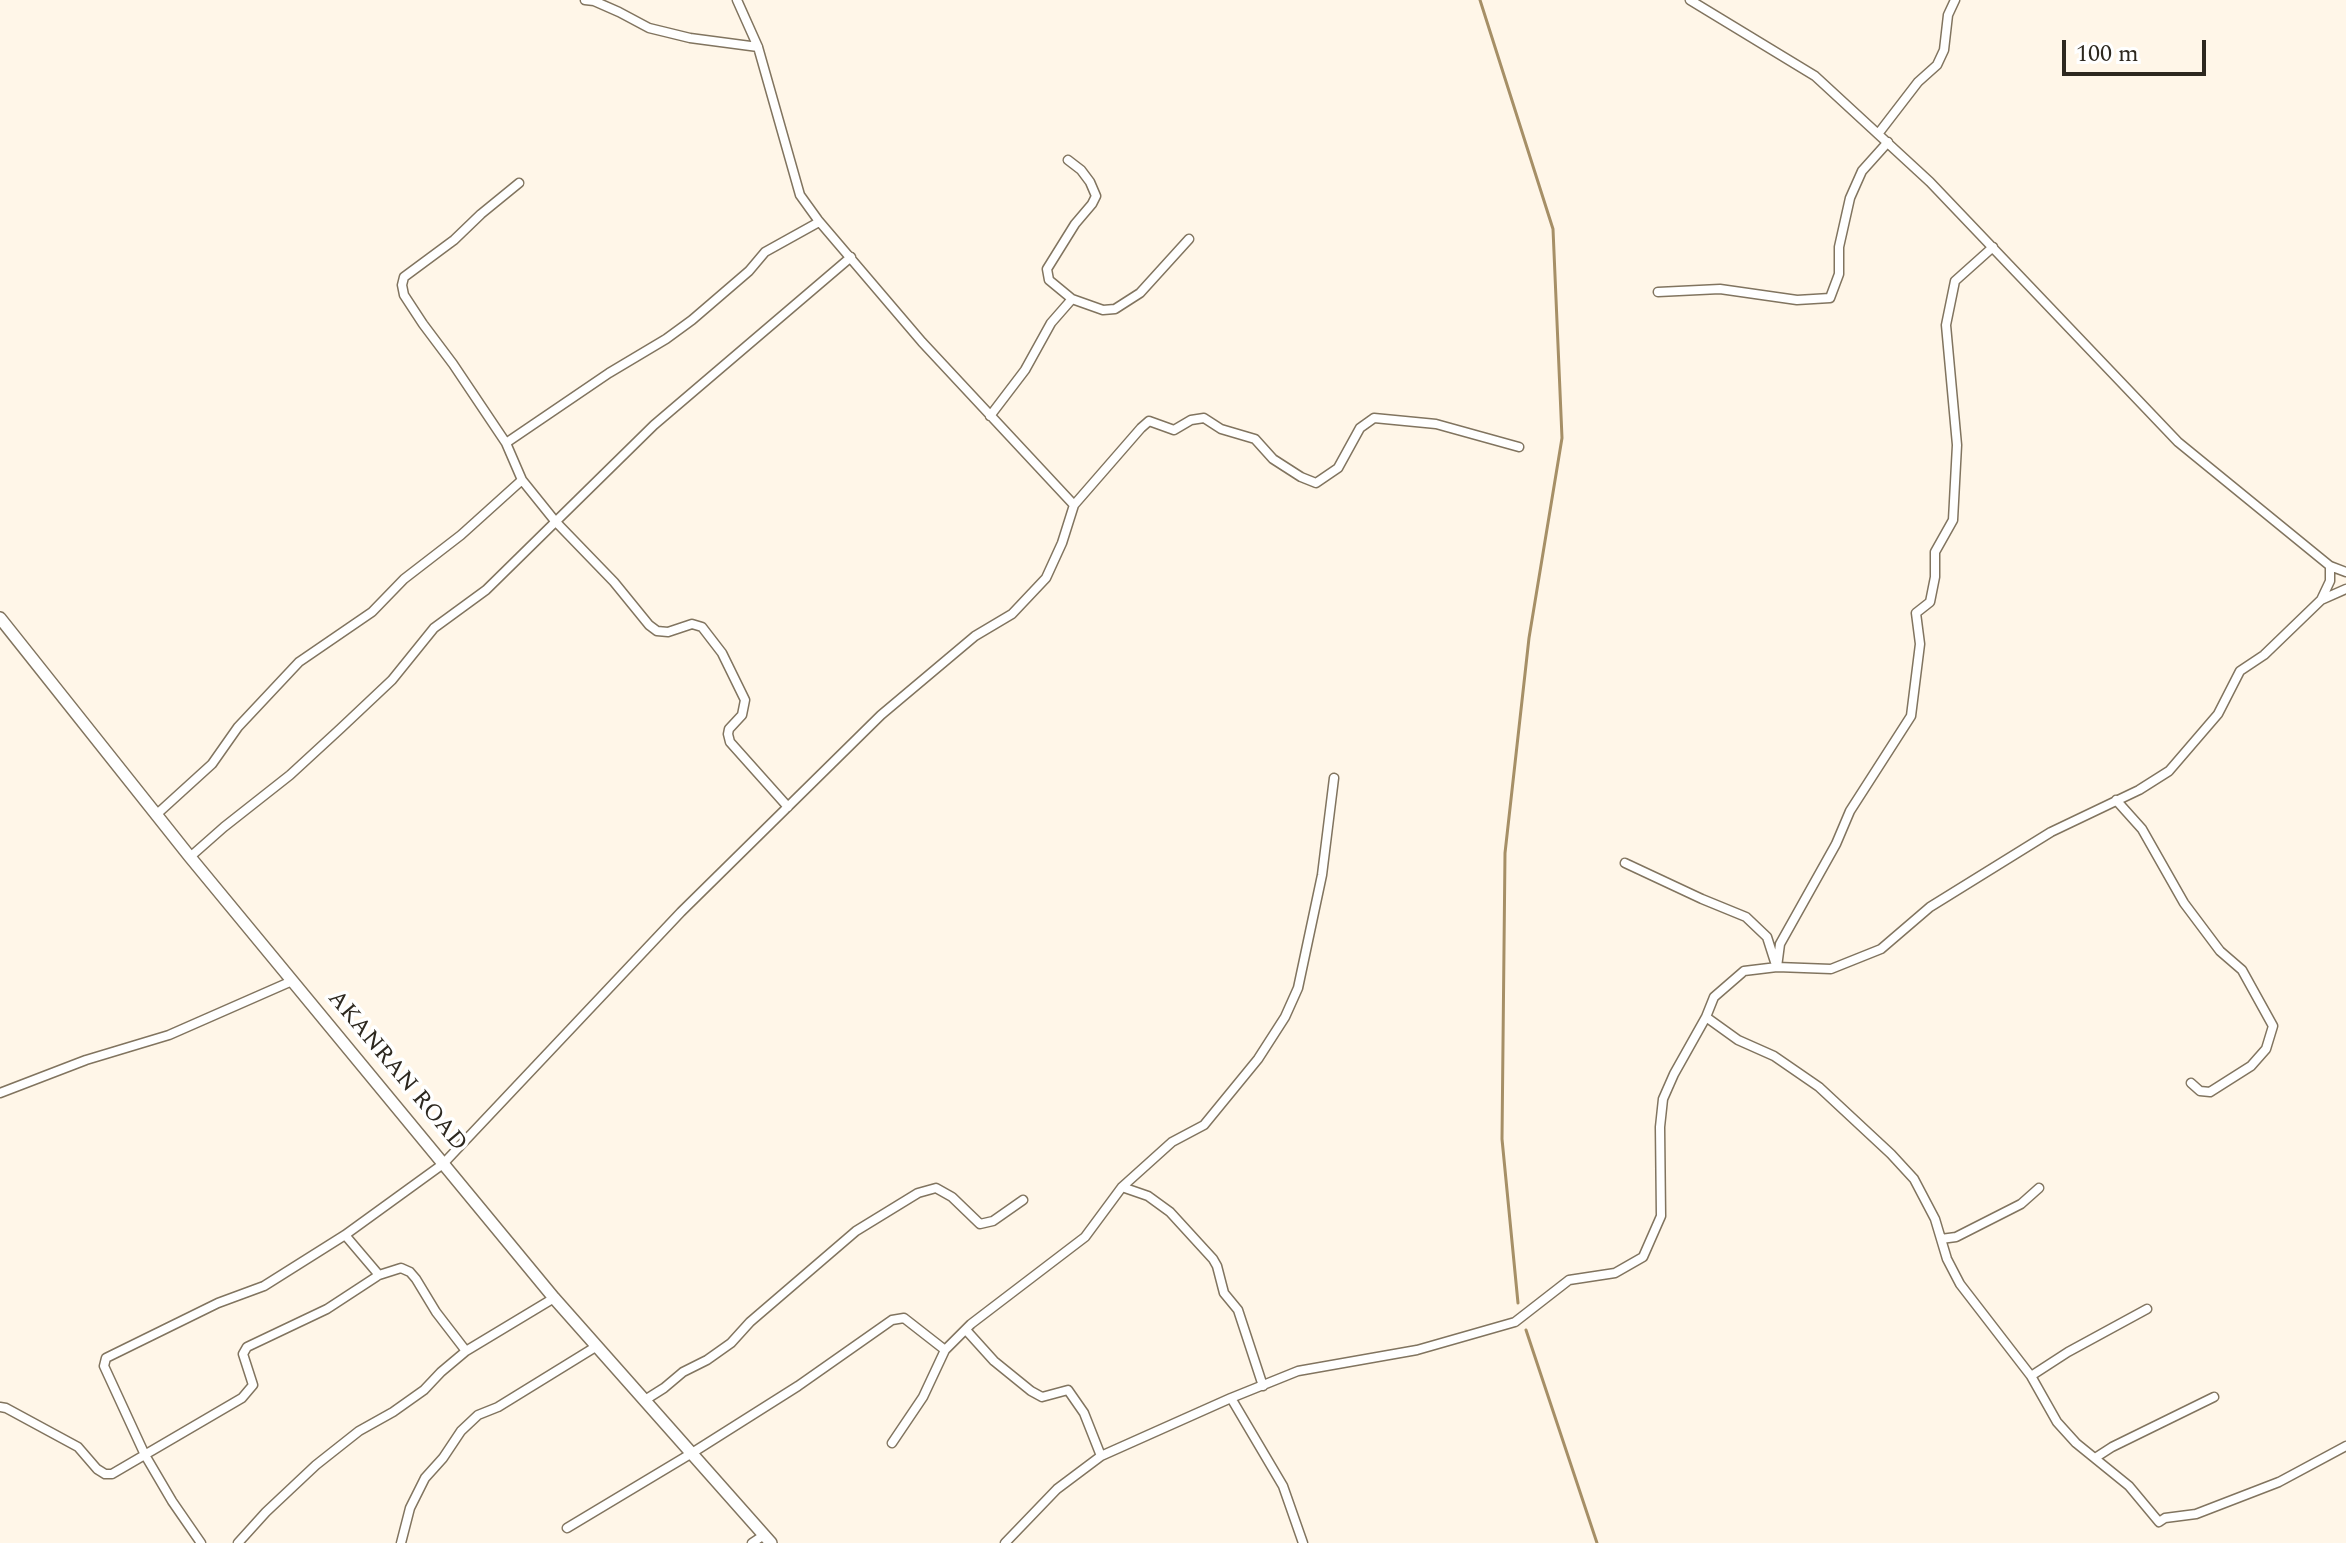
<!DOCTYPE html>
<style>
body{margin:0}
#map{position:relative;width:2346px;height:1543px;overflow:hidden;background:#fff6e8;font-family:Spectral,serif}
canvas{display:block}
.scale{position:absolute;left:2062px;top:40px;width:144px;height:36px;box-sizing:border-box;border:4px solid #2d281f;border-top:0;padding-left:10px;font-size:24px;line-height:28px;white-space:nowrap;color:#2d281f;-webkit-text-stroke:6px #fff;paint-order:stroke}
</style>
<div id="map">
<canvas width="2346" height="1543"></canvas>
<div class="scale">100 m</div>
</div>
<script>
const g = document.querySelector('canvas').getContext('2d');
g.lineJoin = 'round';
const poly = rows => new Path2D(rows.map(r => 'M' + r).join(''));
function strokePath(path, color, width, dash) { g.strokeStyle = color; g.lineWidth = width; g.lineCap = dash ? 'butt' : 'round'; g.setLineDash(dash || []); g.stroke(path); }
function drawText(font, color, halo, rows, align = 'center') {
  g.font = font + ' Spectral,serif'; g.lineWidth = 7; g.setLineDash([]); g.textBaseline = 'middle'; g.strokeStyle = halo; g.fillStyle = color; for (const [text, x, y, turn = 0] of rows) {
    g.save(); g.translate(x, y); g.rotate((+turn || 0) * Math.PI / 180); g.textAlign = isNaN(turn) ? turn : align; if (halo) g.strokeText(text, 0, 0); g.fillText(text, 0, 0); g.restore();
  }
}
strokePath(poly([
 [1480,0,1553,229,1562,438,1529,638,1505,853,1502,1139,1518,1303],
 [1526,1330,1597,1543]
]), '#a68f66', 3);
const street = poly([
 [585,0,594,1,619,12,649,28,690,38,758,47],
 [1690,0,1815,76,1930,182,2178,442,2330,566,2346,572],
 [1878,134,1918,82,1937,65,1944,50,1948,15,1955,0],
 [1068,160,1081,170,1090,182,1096,196,1092,204,1075,224,1047,269,1049,280,1072,299],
 [1658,292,1720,289,1797,300,1830,298,1839,274,1839,247,1850,198,1862,171,1888,142],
 [990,416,1025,370,1051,323,1072,299,1103,310,1115,309,1140,293,1189,239],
 [506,443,609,373,666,339,692,320,749,271,765,252,819,222],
 [522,480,555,521,614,582,649,625,657,631,668,632,692,624,702,627,722,653,745,700,742,715,729,729,728,734,730,742,788,807],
 [1074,505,1141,428,1149,421,1174,430,1191,420,1204,418,1221,429,1255,439,1273,459,1301,477,1316,483,1338,468,1360,428,1374,418,1436,424,1519,447],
 [2321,600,2330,581,2330,566],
 [2116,800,2142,829,2184,903,2220,951,2242,970,2273,1026,2266,1049,2251,1066,2210,1092,2200,1091,2191,1083],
 [157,814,212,764,238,727,299,662,372,612,404,579,461,535,522,480,506,443,453,364,423,324,404,295,402,285,404,277,454,240,481,214,519,183],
 [190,857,224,827,290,775,340,729,392,680,434,628,486,590,654,425,851,257],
 [1625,863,1702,899,1746,917,1767,937,1775,962],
 [1777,967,1780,944,1836,844,1850,811,1911,716,1920,644,1916,613,1930,602,1935,577,1935,552,1953,520,1957,445,1946,325,1955,281,1993,247],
 [1706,1017,1738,1040,1774,1056,1819,1087,1891,1154,1914,1179,1935,1219,1947,1259,1960,1284,2031,1376,2057,1422,2076,1443,2129,1486,2159,1522,2165,1518,2196,1514,2279,1482,2346,1446],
 [0,1093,86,1060,169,1035,292,981],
 [1122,1187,1148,1196,1170,1212,1213,1259,1217,1266,1224,1293,1238,1310,1263,1386],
 [345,1235,379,1275],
 [1941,1239,1956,1237,2021,1204,2039,1188],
 [966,1330,994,1361,1031,1391,1042,1397,1068,1390,1084,1413,1101,1456],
 [2031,1376,2068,1352,2147,1309],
 [1231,1398,1283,1486,1303,1543],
 [645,1400,664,1388,683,1372,707,1360,731,1343,750,1322,856,1231,918,1193,936,1188,952,1197,980,1224,993,1221,1023,1200],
 [0,1407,6,1408,78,1447,97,1469,105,1474,112,1474,242,1398,253,1385,243,1354,247,1347,327,1309,379,1275,401,1268,410,1272,416,1279,436,1312,466,1351],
 [892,1443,923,1397,945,1350,971,1324,1085,1237,1122,1187,1172,1142,1204,1125,1258,1059,1285,1017,1298,988,1322,875,1334,778],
 [2095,1458,2112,1447,2214,1397],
 [567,1528,692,1453,798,1386,892,1320,904,1318,945,1350],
 [201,1543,172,1501,145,1455,104,1366,106,1358,218,1303,264,1286,345,1235,443,1164,681,912,881,715,975,636,1012,614,1046,578,1062,543,1074,505,922,342,818,220,800,195,758,47,737,0],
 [238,1543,266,1512,316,1465,359,1431,393,1412,424,1390,441,1372,466,1351,554,1298],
 [401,1543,410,1508,425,1478,443,1458,461,1431,478,1415,498,1407,597,1346],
 [752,1543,764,1535],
 [1005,1543,1057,1489,1101,1456,1231,1398,1298,1371,1417,1350,1515,1322,1569,1280,1615,1273,1643,1257,1661,1216,1660,1127,1663,1099,1674,1074,1706,1017,1714,997,1744,971,1777,967,1831,969,1881,949,1930,907,2051,832,2139,790,2169,771,2218,714,2240,671,2264,655,2321,600,2346,589]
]);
const secondary = poly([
 [0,618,190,857,554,1298,771,1543]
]);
strokePath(street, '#81745f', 11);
strokePath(secondary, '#81745f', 14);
strokePath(street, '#fff', 8);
strokePath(secondary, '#fff', 11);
drawText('24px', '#2d281f', '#fff', [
 ["AKANRAN ROAD",396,1072,50]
]);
</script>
